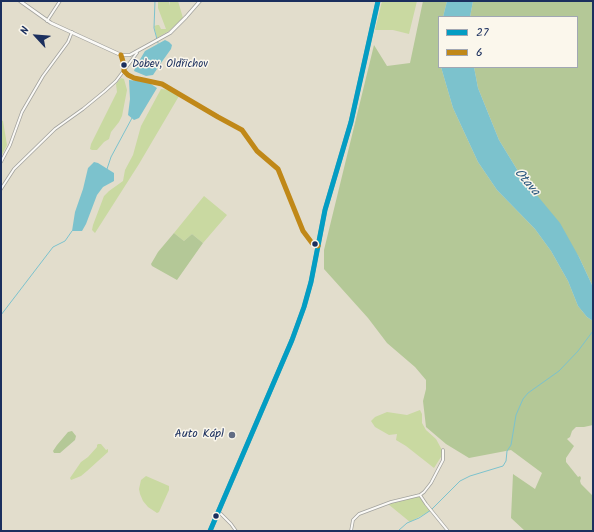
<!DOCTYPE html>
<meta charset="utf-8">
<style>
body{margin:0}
#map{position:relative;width:594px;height:532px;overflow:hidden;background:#e2ddcc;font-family:Kalam,sans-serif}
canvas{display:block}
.frame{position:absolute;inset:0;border:2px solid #1b2f5e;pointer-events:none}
.legend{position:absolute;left:438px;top:16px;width:140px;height:52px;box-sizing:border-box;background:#fbf7ec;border:1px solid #a1a7b3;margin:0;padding:5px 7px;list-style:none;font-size:12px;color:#1b2f5e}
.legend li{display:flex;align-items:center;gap:8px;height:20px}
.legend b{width:20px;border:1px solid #a1a7b3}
.north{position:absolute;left:16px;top:16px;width:40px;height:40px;-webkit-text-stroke:3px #fbf7ec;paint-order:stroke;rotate:296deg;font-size:11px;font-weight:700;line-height:16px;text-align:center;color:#1b2f5e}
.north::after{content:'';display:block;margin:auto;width:14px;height:18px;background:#1b2f5e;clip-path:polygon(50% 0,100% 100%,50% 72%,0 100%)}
</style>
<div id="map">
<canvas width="594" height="532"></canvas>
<div class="frame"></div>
<ul class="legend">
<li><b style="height:5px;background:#039dc3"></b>27</li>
<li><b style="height:5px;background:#c08818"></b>6</li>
</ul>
<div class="north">N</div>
</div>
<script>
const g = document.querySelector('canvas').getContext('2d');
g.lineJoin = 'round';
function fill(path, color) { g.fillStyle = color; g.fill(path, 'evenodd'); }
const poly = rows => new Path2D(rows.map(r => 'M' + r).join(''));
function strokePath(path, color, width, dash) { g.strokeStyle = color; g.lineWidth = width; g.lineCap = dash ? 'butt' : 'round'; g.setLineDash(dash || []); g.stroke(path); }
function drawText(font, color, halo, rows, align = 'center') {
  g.font = font + ' Kalam,sans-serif'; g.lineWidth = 3; g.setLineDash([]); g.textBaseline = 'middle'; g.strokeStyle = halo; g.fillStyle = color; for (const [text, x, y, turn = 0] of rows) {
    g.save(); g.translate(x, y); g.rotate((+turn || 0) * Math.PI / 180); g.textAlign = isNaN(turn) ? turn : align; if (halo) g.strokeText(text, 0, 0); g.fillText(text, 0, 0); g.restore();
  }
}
fill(poly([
 [158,1,169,1,170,6,170,1,178,1,183,18,169,31,157,38,154,26,157,25,159,25,161,29,166,29,158,8],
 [382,1,417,1,409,34,393,30,375,30],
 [121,78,124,79,127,90,122,116,119,122,111,132,109,139,104,142,97,150,92,150,90,149,91,144,117,92,116,84],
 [161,89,170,90,179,96,139,164,95,233,92,230,93,225,104,196,109,191,123,181,125,170,133,155,141,126],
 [1,120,3,121,7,145,1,157],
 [204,196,227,215,203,243,192,234,184,241,174,233],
 [420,410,422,414,422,423,426,430,436,439,442,450,441,457,434,468,406,446,396,440,397,434,389,435,375,427,371,421,375,417,387,412,407,415],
 [98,444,101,444,106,450,108,449,108,452,87,471,81,476,71,480,70,478,81,462,88,457,97,447,97,445],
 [146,476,169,486,169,490,159,512,157,513,148,507,143,501,140,494,139,489,141,480],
 [419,496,420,496,424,504,430,511,410,522,388,504]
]), '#c9d9a1');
fill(poly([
 [423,1,447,1,443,17,439,17,439,67,441,67,453,108,478,162,497,190,535,229,551,251,568,281,578,306,587,317,593,321,593,425,584,427,576,427,572,431,570,437,567,439,574,446,566,458,566,462,578,477,580,476,581,478,580,481,581,484,593,496,593,531,525,531,511,518,513,474,535,489,542,473,511,450,469,458,446,444,426,427,423,401,426,389,426,380,415,367,387,343,368,318,324,269,324,250,374,45,387,66,410,63],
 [473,1,593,1,593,287,579,257,521,176,499,140,478,88,474,67,577,67,577,17,470,17],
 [174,233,184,241,192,234,203,243,177,280,152,266,151,264,158,252],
 [72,431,76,436,75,440,60,453,54,453,53,451,57,445,68,432]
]), '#b4c897');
fill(poly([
 [447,1,473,1,470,17,443,17],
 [165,40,169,42,172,45,171,49,161,63,153,75,146,76,134,71,135,68,145,51],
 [441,67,474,67,478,88,499,140,521,176,560,223,579,257,593,287,593,321,587,317,578,306,568,281,551,251,535,229,497,190,478,162,453,108],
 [129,80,148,82,157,88,139,118,134,120,128,115,130,99],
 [94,162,98,163,114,173,114,181,103,187,97,195,86,224,82,231,72,231,75,212,83,189,88,168]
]), '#7cc2cd');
strokePath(poly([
 [155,1,154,28,158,43],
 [107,169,111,157,132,118],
 [1,315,53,247,65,241,72,231],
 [398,531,407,523,419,518,431,510,460,481,470,476,503,466,506,461,507,451,511,445,516,415,523,399,528,393,559,371,578,351,593,331]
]), '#7cc2cd', 1);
const minor = poly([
 [47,21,60,1],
 [122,55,124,65,124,71,128,75,134,78,162,84,218,117,242,130,257,151,278,169,303,231,312,243,318,246],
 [1,162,10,145,22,112,43,76,68,42,72,32],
 [1,189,14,169,55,129,83,109,105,91,116,81,137,53],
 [420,495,426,504,448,531],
 [219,512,231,524,236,531],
 [351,531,353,520,359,514,391,502,420,495,424,492,431,483,443,460,443,450]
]);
const tertiary = poly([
 [20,1,51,23,121,55,130,55,170,33,186,17,200,1]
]);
const secondary = poly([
 [210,531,292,340,304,307,311,282,325,210,351,122,378,1]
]);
strokePath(minor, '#a2a29e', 3.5);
strokePath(tertiary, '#a2a29e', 4);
strokePath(secondary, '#a2a29e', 4.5);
strokePath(minor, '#fbfaf7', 2);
strokePath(tertiary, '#fbfaf7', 2.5);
strokePath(secondary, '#f4f0e9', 3);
strokePath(poly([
 [210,531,292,340,304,307,311,282,325,210,351,122,378,1]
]), '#039dc3', 5);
strokePath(poly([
 [121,55,124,65,124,71,128,75,134,78,162,84,218,117,242,130,257,151,278,169,303,231,312,243,318,246]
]), '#c08818', 5);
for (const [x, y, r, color] of [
 [124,65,3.5,"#1b2f5e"],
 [315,244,3.5,"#1b2f5e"],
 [232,435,4,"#616c84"],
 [216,516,3.5,"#1b2f5e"]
]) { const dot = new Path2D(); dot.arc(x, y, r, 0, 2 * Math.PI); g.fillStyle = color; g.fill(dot); strokePath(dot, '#fbf7ec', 1.5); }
drawText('11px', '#1b2f5e', '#fbf7ec', [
 ["Dobev, Oldřichov",132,65]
], 'left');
drawText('12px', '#1b2f5e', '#fbf7ec', [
 ["Auto Kápl",224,435]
], 'right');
drawText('italic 13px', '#2b5880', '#fbf7ec', [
 ["Otava",526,183,49]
]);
</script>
